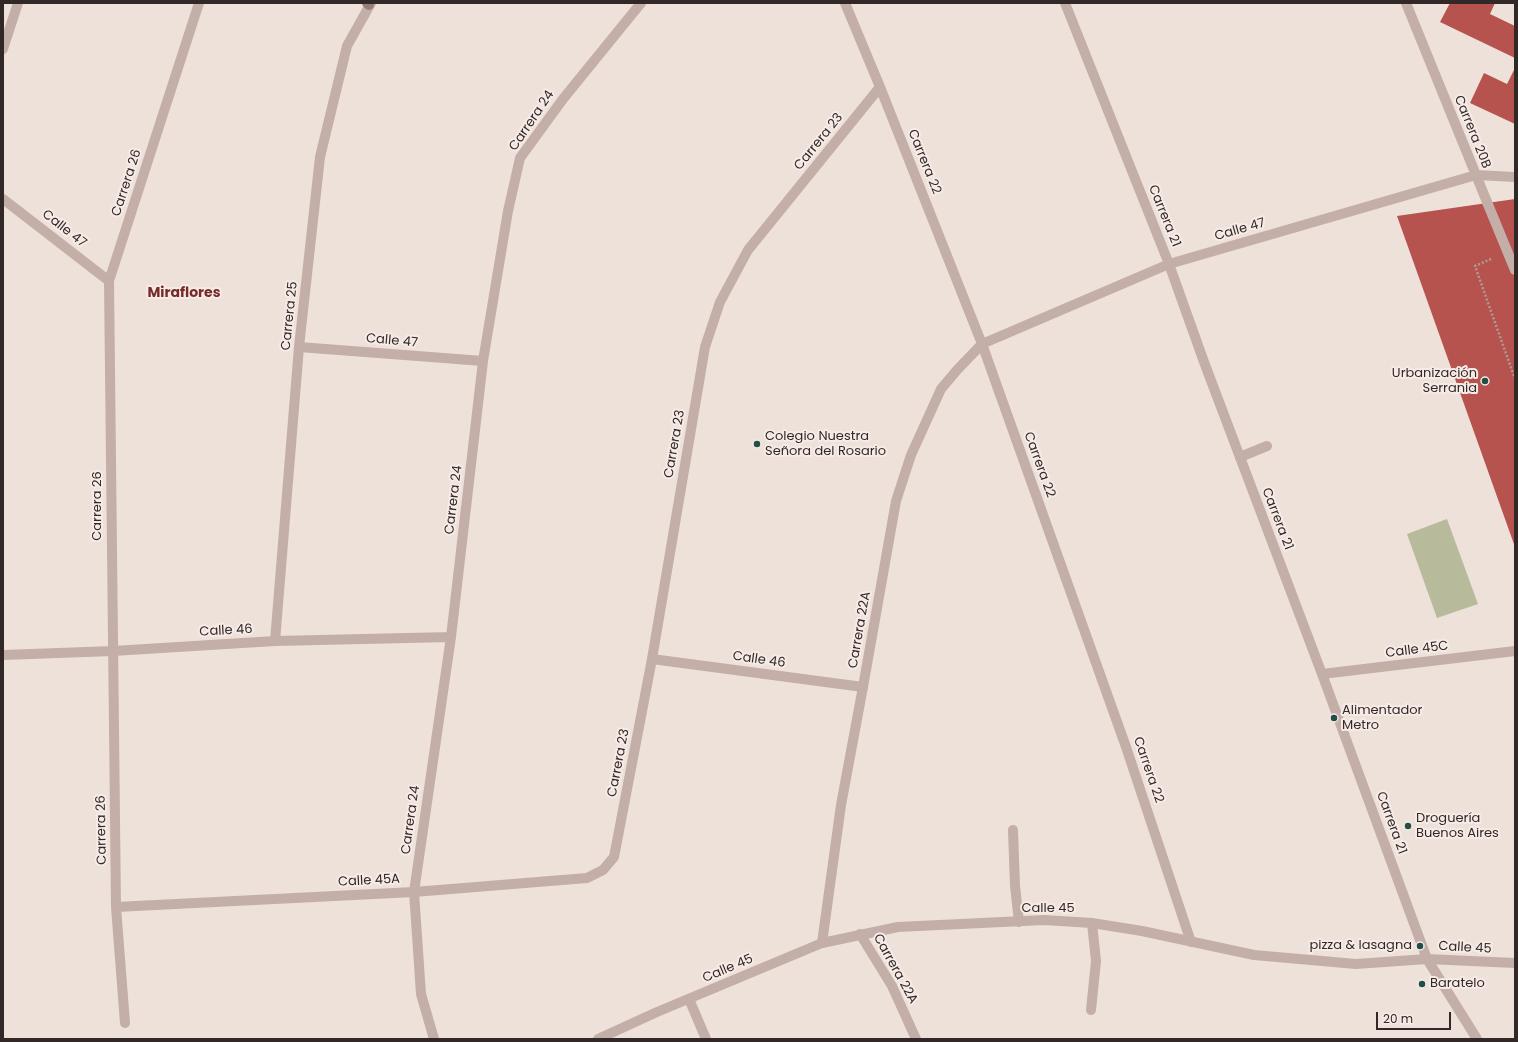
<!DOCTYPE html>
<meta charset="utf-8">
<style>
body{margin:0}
#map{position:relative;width:1518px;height:1042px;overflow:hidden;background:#eee1da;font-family:Poppins,sans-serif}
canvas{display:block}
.frame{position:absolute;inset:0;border:4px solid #322827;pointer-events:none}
.scale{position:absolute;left:1376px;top:1012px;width:75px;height:18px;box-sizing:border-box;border:2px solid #322827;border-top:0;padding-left:5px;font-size:12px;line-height:14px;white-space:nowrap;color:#322827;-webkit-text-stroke:3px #f6ebe6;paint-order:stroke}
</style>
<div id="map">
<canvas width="1518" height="1042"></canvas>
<div class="frame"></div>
<div class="scale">20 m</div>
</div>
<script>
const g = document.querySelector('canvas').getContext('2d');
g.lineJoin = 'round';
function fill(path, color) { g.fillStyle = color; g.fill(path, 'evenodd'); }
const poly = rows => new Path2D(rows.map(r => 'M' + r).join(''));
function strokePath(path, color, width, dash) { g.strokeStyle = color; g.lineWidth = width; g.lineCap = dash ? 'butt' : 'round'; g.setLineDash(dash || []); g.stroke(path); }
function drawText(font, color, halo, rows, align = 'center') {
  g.font = font + ' Poppins,sans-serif'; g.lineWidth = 4; g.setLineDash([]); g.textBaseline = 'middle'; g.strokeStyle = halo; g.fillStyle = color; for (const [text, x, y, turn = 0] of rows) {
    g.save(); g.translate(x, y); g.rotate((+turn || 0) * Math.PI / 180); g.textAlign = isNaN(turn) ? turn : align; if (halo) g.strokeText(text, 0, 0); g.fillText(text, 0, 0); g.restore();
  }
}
fill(poly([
 [1447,519,1478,604,1437,618,1407,534]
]), '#b7bb9c');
fill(poly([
 [1450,3,1495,3,1490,14,1515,26,1515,58,1440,22],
 [1515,68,1515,124,1470,103,1484,73,1507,84],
 [1515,199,1515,547,1397,216]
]), '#b7534f');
strokePath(poly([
 [1491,259,1475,266,1515,379]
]), '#b09992', 2.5, [2, 2]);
strokePath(poly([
 [1476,175,1487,202],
 [1240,457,1267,446],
 [1013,830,1015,886,1019,922],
 [860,934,892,986,916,1039],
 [1091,1010,1096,961,1092,923]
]), '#c4afa8', 10);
strokePath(poly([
 [845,3,880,87,982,344,1126,747,1191,942],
 [3,49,18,3],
 [3,199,109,281],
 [1487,202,1515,270],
 [299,347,483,361],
 [275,641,299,347,320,157,347,46,371,3],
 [3,655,113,651,275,641,451,637],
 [652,659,863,687],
 [1322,674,1515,651],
 [116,907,414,892,587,878,603,870,614,857,652,659,705,347,720,302,748,250,880,87],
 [1427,959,1515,963],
 [689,999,706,1039],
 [125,1023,116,907,109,281,199,3],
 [434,1039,421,994,414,892,451,637,483,361,508,211,520,158,563,99,641,3]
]), '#c4afa8', 10);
strokePath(poly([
 [1065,3,1169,264,1204,362,1322,674,1427,959,1477,1039],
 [1406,3,1476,175],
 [822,943,841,805,863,687,896,501,911,455,941,389,957,370,982,344,1169,264,1476,175,1515,177],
 [598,1039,657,1012,822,943,898,927,1044,920,1092,923,1142,931,1254,955,1356,964,1427,959]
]), '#c4afa8', 10);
strokePath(poly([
 [367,3,369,5]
]), '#987e7a', 10);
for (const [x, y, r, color] of [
 [1485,381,4,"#224e48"],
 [757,444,4,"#224e48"],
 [1334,718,4,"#224e48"],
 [1408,826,4,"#224e48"],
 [1420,946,4,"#224e48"],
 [1422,984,4,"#224e48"]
]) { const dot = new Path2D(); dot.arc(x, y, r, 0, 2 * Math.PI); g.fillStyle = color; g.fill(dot); strokePath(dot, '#f6ebe6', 1.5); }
drawText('13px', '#322827', '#f6ebe6', [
 ["Carrera 24",532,121,-56],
 ["Carrera 20B",1472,132,68],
 ["Carrera 23",819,142,-51],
 ["Carrera 22",924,162,68],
 ["Carrera 26",127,183,-72],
 ["Carrera 21",1164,216,68],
 ["Calle 47",64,229,38],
 ["Calle 47",1240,230,-16],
 ["Carrera 25",290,316,-84],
 ["Calle 47",392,341,5],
 ["Carrera 23",675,444,-80],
 ["Carrera 22",1039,465,70],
 ["Carrera 24",454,500,-83],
 ["Carrera 26",98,506,-90],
 ["Carrera 21",1277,519,69],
 ["Carrera 22A",860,630,-80],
 ["Calle 46",226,631,-3],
 ["Calle 45C",1417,650,-7],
 ["Calle 46",759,660,8],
 ["Carrera 23",619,763,-79],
 ["Carrera 22",1148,770,71],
 ["Carrera 24",411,820,-82],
 ["Carrera 21",1391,823,70],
 ["Carrera 26",102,830,-91],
 ["Calle 45A",369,881,-3],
 ["Calle 45",1048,909],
 ["Calle 45",1465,948,3],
 ["Calle 45",728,969,-23],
 ["Carrera 22A",895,969,61]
]);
drawText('13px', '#322827', '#f6ebe6', [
 ["Urbanización",1477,374,"right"],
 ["Serrania",1477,389,"right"],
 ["Colegio Nuestra",765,437],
 ["Señora del Rosario",765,452],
 ["Alimentador",1342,711],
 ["Metro",1342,726],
 ["Droguería",1416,819],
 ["Buenos Aires",1416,834],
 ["pizza & lasagna",1412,946,"right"],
 ["Baratelo",1430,984]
], 'left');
drawText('bold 14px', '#772c2a', '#f6ebe6', [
 ["Miraflores",184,293]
]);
</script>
